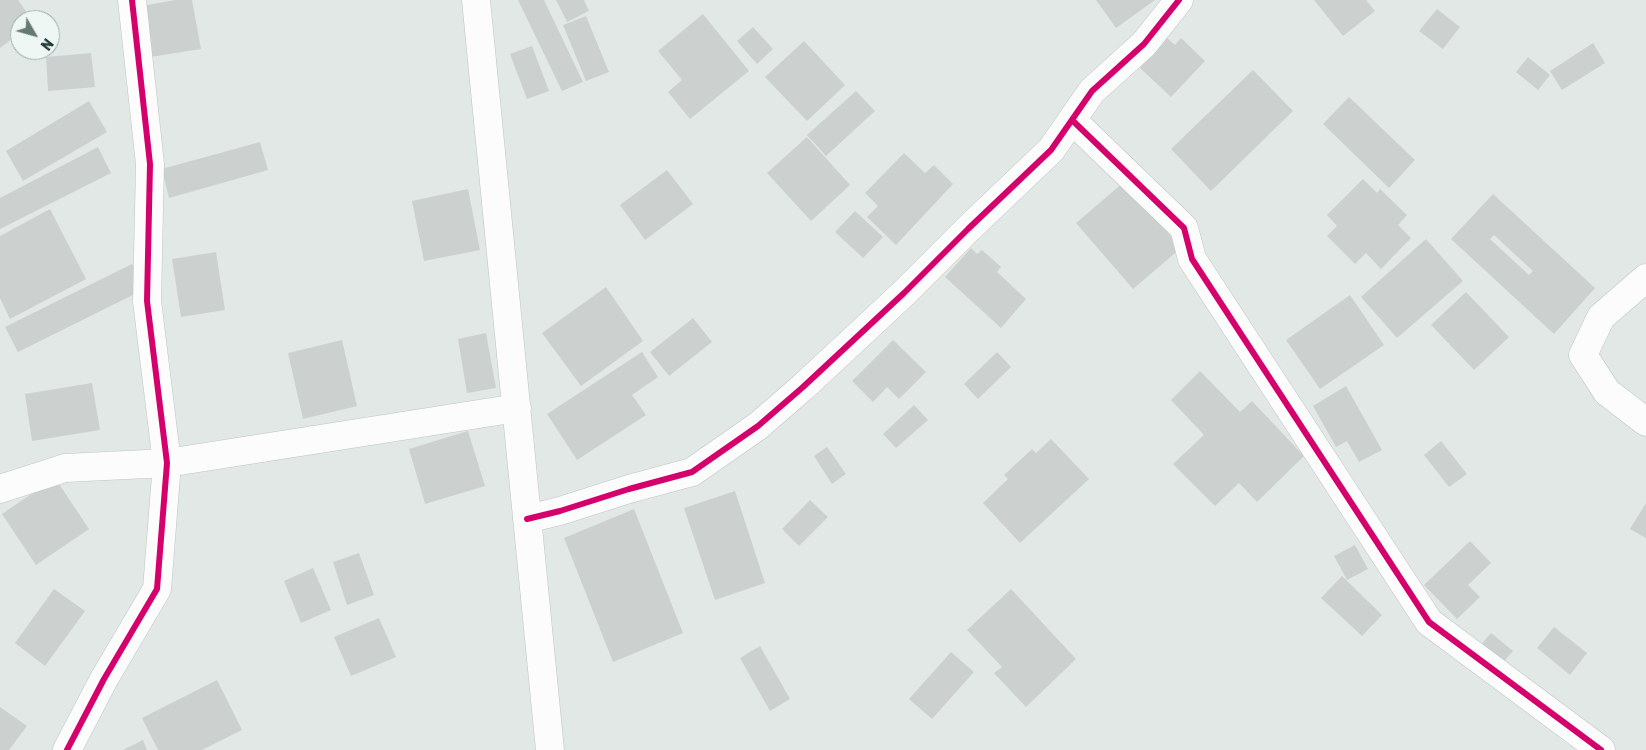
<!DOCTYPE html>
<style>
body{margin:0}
#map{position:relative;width:1646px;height:750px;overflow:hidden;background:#e2e8e6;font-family:Rubik,sans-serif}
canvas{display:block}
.north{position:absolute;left:10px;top:10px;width:50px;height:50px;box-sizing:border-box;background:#eff7f4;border:1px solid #9caca8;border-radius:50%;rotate:128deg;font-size:14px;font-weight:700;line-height:20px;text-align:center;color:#203b37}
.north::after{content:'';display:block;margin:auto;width:18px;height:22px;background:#647874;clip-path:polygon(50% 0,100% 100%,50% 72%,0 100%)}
</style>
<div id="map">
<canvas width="1646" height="750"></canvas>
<div class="north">N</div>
</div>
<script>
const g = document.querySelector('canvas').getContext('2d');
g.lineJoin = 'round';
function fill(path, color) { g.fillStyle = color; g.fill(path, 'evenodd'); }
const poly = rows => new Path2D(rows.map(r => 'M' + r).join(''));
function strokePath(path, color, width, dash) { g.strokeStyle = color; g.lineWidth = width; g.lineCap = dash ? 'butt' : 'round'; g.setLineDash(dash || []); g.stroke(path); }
fill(poly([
 [0,0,18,0,32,20,20,20,20,33,0,48],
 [175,0,192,0,201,49,150,57,142,6],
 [518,0,544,0,583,82,562,91],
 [556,0,584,0,589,11,567,22],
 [1096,0,1155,0,1116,28],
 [1314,0,1366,0,1375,11,1343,36],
 [1437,9,1460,27,1443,49,1419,31],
 [703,14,749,71,690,119,668,92,682,80,658,51],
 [586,16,609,72,586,81,563,25],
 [753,27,773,49,757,64,737,41],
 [1167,38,1175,45,1181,38,1205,61,1171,97,1140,68],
 [804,41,845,85,807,121,765,77],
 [1593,43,1605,63,1562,90,1550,71],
 [532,46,549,91,527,99,510,54],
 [91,53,95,87,48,91,46,57],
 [1528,57,1550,75,1538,90,1516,72],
 [1253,70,1293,111,1211,191,1171,149],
 [856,91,875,111,826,156,807,135],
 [1349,97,1415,160,1389,188,1323,124],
 [89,101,107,132,23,181,6,151],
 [807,137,850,185,811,221,767,173],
 [260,142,268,170,169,198,162,169],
 [98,147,111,173,0,229,0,198],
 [904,153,925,173,934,165,953,184,896,245,867,217,878,206,865,193],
 [667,170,693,204,645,240,620,205],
 [1363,179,1377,193,1380,189,1407,215,1398,225,1411,238,1381,269,1366,253,1355,264,1327,236,1337,226,1327,215],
 [1124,182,1181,248,1133,289,1076,223],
 [468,189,480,250,424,261,412,201],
 [1493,194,1595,288,1554,334,1451,239],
 [1494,235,1533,271,1529,275,1490,239],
 [50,209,86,279,10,319,0,298,0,236],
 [855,211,883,237,863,258,835,232],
 [1426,239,1463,281,1397,338,1361,297],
 [971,248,977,254,982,250,1001,267,997,272,1026,299,1001,328,945,277],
 [216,252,225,310,181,317,172,259],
 [132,264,145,289,18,352,5,327],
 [606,287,643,341,581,386,542,333],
 [1466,292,1509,337,1474,370,1431,325],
 [1350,295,1384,345,1320,389,1286,340],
 [693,318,712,342,669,376,650,352],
 [486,333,496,388,467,393,458,339],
 [342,340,357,406,303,419,288,353],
 [893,340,926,372,899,399,887,387,873,402,852,381],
 [642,352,658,377,632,395,646,415,577,460,547,414],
 [997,352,1011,367,978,399,964,384],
 [1200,371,1240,412,1252,401,1304,456,1257,502,1239,483,1215,506,1173,464,1204,435,1171,400],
 [92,383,100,430,32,441,25,394],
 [1346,386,1382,450,1359,462,1347,441,1336,447,1313,406],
 [914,405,928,420,896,448,883,434],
 [468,431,485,486,425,504,409,449],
 [1051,439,1089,479,1020,543,983,503,1008,479,1004,475,1032,449,1036,453],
 [1441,441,1467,474,1449,487,1424,455],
 [827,447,846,474,832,484,814,456],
 [55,478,89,529,36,565,2,514],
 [735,491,765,583,715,600,684,508],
 [810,500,828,517,799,546,782,529],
 [1646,503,1646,538,1630,529],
 [634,509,683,633,613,662,564,538],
 [1470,541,1491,563,1468,585,1480,597,1457,619,1424,585],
 [1355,545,1368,569,1347,580,1334,556],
 [359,553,374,595,347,605,333,562],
 [313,568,331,610,301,623,284,581],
 [1342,576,1382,615,1362,636,1321,598],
 [54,589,85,611,45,666,15,643],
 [1011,589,1076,659,1026,707,994,673,1002,667,967,630],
 [379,618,396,657,351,676,334,637],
 [1554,627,1587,653,1570,675,1537,648],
 [1491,633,1513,651,1499,667,1478,648],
 [760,646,790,699,770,711,740,658],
 [951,652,974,672,932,719,909,699],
 [217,680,242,730,202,750,158,750,142,718],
 [0,707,27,726,9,750,0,750],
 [143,740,147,750,123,750]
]), '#ccd1d0');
const minor = poly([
 [476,0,550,750],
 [1072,120,1184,228,1192,259,1429,622,1601,750],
 [1646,278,1601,317,1583,355,1607,392,1646,422],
 [0,489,65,468,167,463,517,408],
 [527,519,560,511,629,489,692,472,758,426,803,387,904,293,968,229,1051,150,1092,91,1144,44,1179,0],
 [67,750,104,679,157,589,167,463,147,301,150,164,132,0]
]);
strokePath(minor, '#bfc5c3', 29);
strokePath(minor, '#fbfcfb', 28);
strokePath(poly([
 [1072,120,1184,228,1192,259,1429,622,1601,750],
 [527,519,560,511,629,489,692,472,758,426,803,387,904,293,968,229,1051,150,1092,91,1144,44,1179,0],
 [67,750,104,679,157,589,167,463,147,301,150,164,132,0]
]), '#d6006c', 6);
</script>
